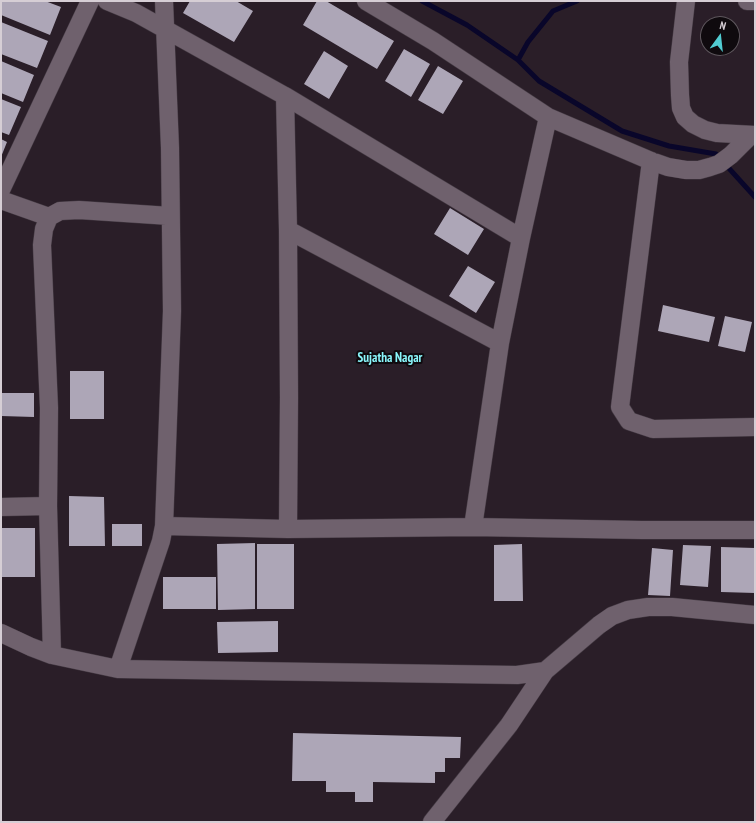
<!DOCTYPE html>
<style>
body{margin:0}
#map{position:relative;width:756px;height:823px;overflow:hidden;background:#2a1e28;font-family:"PT Sans Narrow",sans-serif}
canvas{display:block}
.frame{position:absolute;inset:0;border:2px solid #d6ced5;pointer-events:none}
.north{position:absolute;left:700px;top:16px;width:40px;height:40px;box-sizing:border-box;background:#0f0a0e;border:1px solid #5f585e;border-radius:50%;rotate:15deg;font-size:11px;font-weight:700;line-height:16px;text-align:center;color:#d6ced5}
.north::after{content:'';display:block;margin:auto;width:14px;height:18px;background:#51ccd2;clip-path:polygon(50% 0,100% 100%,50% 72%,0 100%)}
</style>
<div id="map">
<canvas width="756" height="823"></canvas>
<div class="frame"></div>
<div class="north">N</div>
</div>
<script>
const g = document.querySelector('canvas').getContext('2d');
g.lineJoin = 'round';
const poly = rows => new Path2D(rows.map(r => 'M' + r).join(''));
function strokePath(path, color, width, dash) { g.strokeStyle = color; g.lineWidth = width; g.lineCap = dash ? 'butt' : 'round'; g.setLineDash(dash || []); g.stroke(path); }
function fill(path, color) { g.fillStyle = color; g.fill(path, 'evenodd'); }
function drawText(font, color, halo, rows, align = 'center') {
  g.font = font + ' "PT Sans Narrow",sans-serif'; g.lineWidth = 4; g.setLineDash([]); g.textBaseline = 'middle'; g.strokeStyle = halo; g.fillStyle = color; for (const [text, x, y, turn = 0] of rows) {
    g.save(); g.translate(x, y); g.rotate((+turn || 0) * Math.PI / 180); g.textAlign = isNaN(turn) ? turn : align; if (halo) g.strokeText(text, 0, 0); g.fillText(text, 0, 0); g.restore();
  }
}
strokePath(poly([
 [422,1,467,25,518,60,539,81,622,131,669,146,716,154,755,197],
 [518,60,528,42,553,11,577,1]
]), '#09062a', 5);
fill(poly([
 [1,1,45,1,61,7,50,35,1,15],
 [190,1,236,1,253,11,234,42,183,13],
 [317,1,326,1,394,41,377,69,303,25],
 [1,22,48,41,37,68,1,54],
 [404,49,430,64,411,97,385,81],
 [324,51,348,66,329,99,304,84],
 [1,61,34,75,23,102,1,93],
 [438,66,463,81,443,114,418,100],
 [1,99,21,107,9,135,1,132],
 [1,139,7,142,1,157],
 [450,208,484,229,468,255,434,234],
 [468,266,495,282,476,313,449,296],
 [663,305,715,317,709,342,658,331],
 [725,316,752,322,745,352,718,346],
 [70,371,104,371,104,419,70,419],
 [1,393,34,393,34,417,1,416],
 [69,496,104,497,105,546,69,546],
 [112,524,142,524,142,546,112,546],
 [2,528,35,528,35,577,2,577],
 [255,543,255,609,218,610,217,544],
 [257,544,294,544,294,609,257,609],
 [522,544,523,601,494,601,494,545],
 [683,545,711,546,708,587,680,585],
 [721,547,755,548,755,593,721,592],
 [652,548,673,550,670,596,648,595],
 [163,577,216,577,216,609,163,609],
 [278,621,278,652,218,653,217,622],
 [293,733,461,737,460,758,445,758,445,772,435,772,435,783,373,782,373,802,355,802,355,792,326,792,326,781,292,781]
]), '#ada6b7');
const minor = poly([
 [107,1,136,13,285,96,521,238],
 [164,1,170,148,172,311,164,526,161,541,118,669,517,675,545,671,599,625,612,616,628,610,648,607,672,607,755,615],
 [366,1,433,41,548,117,651,161,668,167,686,170,699,170,710,167,719,164,731,155,751,135],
 [686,1,679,62,680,95,681,108,685,117,693,124,705,130,717,133,755,135],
 [747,1,755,1],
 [285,96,288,230,289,398,288,529],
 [651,161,620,407,629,421,653,429,755,427],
 [1,190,90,1],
 [1,200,49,217],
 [288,230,500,343],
 [48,506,52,655],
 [1,507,48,506,49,408,42,245,44,229,49,217,60,211,79,210,170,216],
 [164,526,288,529,473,527,500,343,521,238,548,117],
 [473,527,642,530,755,530],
 [1,633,31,647,52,655,118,669],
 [432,822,509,725,545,671]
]);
strokePath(minor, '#453b44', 19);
strokePath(minor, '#6f616d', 18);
drawText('bold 13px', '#8af6fb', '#0f0a0e', [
 ["Sujatha Nagar",390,358]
]);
</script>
